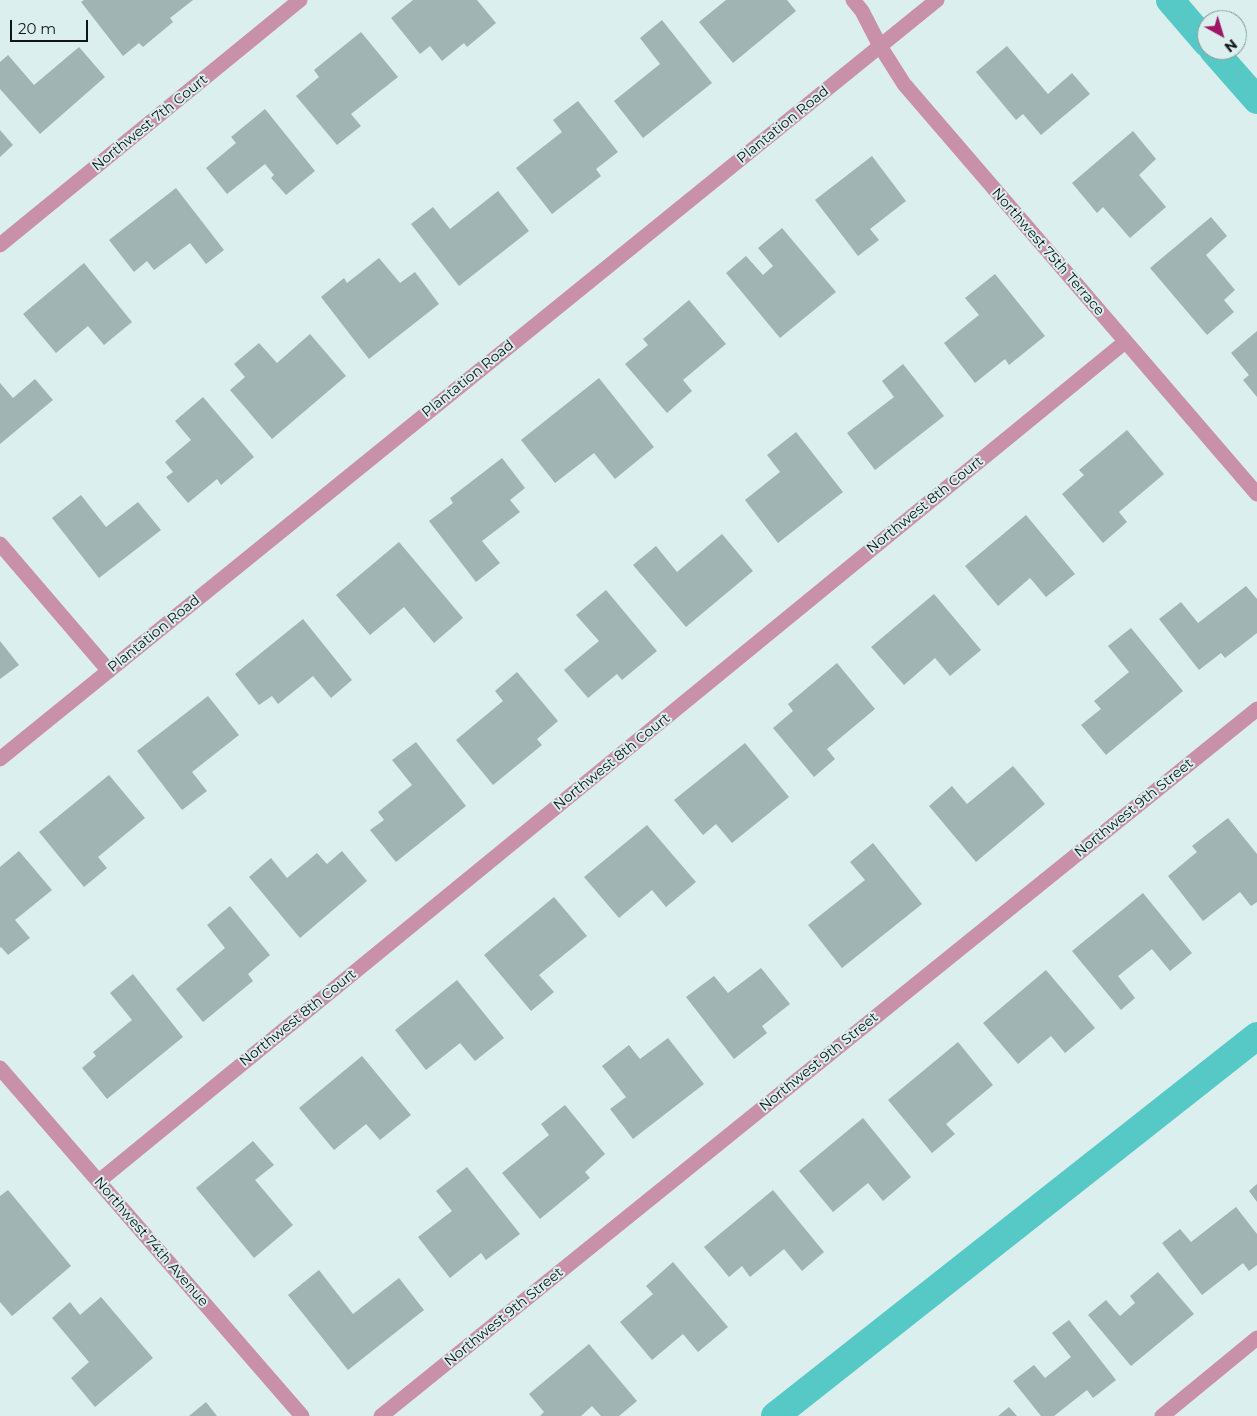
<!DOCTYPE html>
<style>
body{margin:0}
#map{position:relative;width:1257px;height:1416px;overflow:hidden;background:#daefee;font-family:Montserrat,sans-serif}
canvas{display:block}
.north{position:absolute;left:1197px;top:10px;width:50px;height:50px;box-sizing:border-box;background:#daefee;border:1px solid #889898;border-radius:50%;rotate:141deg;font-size:14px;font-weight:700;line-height:20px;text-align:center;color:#0e1616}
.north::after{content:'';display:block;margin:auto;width:18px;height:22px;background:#9e1766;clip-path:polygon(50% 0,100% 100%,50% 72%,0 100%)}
.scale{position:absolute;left:10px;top:20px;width:78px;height:22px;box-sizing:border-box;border:2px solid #0e1616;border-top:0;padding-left:6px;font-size:15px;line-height:18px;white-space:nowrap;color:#0e1616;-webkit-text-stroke:4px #daefee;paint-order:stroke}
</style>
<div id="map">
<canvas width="1257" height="1416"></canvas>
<div class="north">N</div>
<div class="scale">20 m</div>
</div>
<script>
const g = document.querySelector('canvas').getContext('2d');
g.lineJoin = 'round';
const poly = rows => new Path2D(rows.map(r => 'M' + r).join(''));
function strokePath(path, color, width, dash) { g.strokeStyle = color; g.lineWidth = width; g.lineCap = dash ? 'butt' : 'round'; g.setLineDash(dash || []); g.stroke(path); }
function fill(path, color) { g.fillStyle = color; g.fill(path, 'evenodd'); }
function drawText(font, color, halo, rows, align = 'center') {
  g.font = font + ' Montserrat,sans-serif'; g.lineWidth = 4; g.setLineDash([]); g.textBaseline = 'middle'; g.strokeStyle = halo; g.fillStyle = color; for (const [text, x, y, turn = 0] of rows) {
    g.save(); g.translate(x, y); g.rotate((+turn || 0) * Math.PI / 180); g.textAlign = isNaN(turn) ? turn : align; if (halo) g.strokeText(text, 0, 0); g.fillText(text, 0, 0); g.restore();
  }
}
strokePath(poly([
 [1170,0,1207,43],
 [1213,50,1257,100],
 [775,1416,1257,1036]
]), '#56c9c6', 28);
fill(poly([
 [84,0,193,0,170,18,173,22,143,47,139,43,123,56,81,2],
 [413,0,477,0,496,23,467,47,464,43,442,61,430,46,420,54,391,18],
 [726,0,787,0,796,11,733,63,699,22],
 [662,20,712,83,643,138,614,101,660,64,640,38],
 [361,32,398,77,351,114,361,126,337,145,296,96,319,77,314,70],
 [1007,46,1048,94,1072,73,1090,94,1041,135,1023,114,1016,120,976,72],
 [79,47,105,77,40,134,0,89,0,62,8,55,34,85],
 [578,101,618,152,596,169,601,176,552,214,516,168,562,132,553,120],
 [265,109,315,171,286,195,271,178,274,175,265,164,227,194,206,168,236,143,231,137],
 [0,130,13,145,0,157],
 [1133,131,1156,159,1139,175,1166,207,1130,238,1103,207,1097,213,1072,183],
 [872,156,906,201,870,229,879,240,858,256,815,200],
 [176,188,224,250,206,264,190,243,154,270,147,261,134,272,109,240],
 [498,191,529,231,459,286,411,224,433,207,450,229],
 [1211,217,1227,236,1206,255,1235,290,1224,300,1234,312,1207,335,1150,268],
 [782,228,836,292,780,338,726,273,746,256,763,275,773,266,758,248],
 [379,258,400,283,415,272,439,304,369,359,321,297,344,278,347,283],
 [84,263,132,322,104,345,88,326,56,353,23,314],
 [995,274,1045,336,1009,365,1005,359,975,383,944,343,979,315,965,298],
 [689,300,726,344,683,380,692,391,667,413,625,364,648,345,643,339],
 [1257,331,1257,397,1243,380,1249,375,1231,353],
 [310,334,346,376,272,439,230,390,245,377,234,364,259,343,277,363],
 [903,364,944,416,875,470,847,433,894,397,882,381],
 [599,378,654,447,615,479,594,453,555,483,521,440],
 [35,379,53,400,0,444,0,383,13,398],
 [203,397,254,457,221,485,217,479,188,503,166,477,173,472,165,462,191,440,175,421],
 [1127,430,1164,474,1119,512,1127,522,1103,543,1062,494,1084,475,1079,470],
 [796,432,843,492,778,543,745,500,780,472,767,455],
 [502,458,525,488,510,500,520,512,482,541,500,563,476,582,429,521,453,503,450,498],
 [81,495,106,527,138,502,161,530,99,578,52,518],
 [1026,515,1075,574,1046,597,1030,578,998,606,965,566],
 [722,534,753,571,686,627,633,565,656,546,677,572],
 [399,542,463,618,434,643,404,607,370,635,336,595],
 [1246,586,1257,599,1257,633,1225,658,1221,653,1199,670,1159,619,1181,602,1198,623],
 [606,590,657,651,622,680,617,674,588,698,564,670,599,641,576,615],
 [934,594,981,650,950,676,935,658,904,685,871,647],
 [303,619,352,680,331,698,313,676,278,704,272,696,259,705,235,674],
 [1131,628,1183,691,1106,755,1081,725,1101,709,1094,701,1129,672,1108,646],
 [0,641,19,665,0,679],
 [837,663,875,709,827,749,835,759,814,777,773,728,793,711,788,704],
 [517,672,558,721,537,739,542,745,493,785,456,740,503,701,495,691],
 [208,696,239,735,192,772,207,791,182,810,137,751],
 [416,742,466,806,396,862,370,830,384,820,378,812,412,785,392,760],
 [745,743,789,797,732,843,716,824,703,835,674,800],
 [1013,766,1045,804,976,862,929,806,952,786,967,804],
 [109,775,145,818,98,857,107,868,84,887,39,832],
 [1228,818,1257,854,1257,902,1251,906,1240,892,1203,921,1168,876,1197,852,1192,846],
 [647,825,696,882,666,907,652,890,619,918,584,877],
 [873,843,922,904,842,968,808,925,865,880,850,862],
 [19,851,52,890,15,920,30,938,8,955,1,947,0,948,0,867],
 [342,851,367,881,300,938,249,877,271,858,287,878,317,853,327,864],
 [1143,893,1192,953,1170,971,1152,949,1118,976,1135,998,1121,1010,1072,951],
 [554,897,587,936,539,975,554,992,531,1011,484,955],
 [230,906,270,955,248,974,253,981,203,1022,176,989,225,948,207,925],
 [761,968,790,1004,762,1026,767,1033,734,1059,686,997,714,976,728,993],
 [1046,970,1095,1028,1065,1053,1051,1036,1018,1064,983,1023],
 [133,974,183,1037,107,1099,82,1068,96,1056,93,1052,132,1020,110,993],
 [457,980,504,1038,475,1061,460,1043,426,1070,395,1030],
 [668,1038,704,1084,633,1139,610,1109,626,1097,602,1066,629,1045,640,1059],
 [958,1042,993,1085,946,1124,955,1134,932,1153,888,1100],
 [362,1056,411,1115,380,1140,366,1124,334,1150,299,1108],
 [565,1105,605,1154,585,1172,590,1178,540,1219,502,1173,549,1135,541,1124],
 [863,1118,911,1177,883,1201,868,1183,833,1212,799,1171],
 [253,1141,274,1165,255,1180,293,1225,254,1258,196,1188],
 [467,1167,520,1234,486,1260,481,1253,450,1278,418,1237,452,1211,436,1191],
 [1257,1184,1257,1202,1249,1191],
 [8,1190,71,1266,12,1316,0,1302,0,1196],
 [773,1190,824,1252,802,1271,784,1249,750,1277,742,1266,729,1277,704,1247],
 [1236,1207,1257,1234,1257,1265,1249,1271,1243,1263,1202,1295,1162,1243,1180,1229,1191,1242],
 [673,1262,728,1327,698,1352,683,1334,652,1360,620,1322,653,1294,646,1286],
 [319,1270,353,1314,399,1278,424,1310,348,1370,288,1295],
 [1158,1272,1194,1314,1131,1366,1088,1315,1106,1300,1120,1316,1135,1303,1130,1296],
 [101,1297,153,1358,95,1407,71,1378,89,1362,52,1318,70,1302,80,1315],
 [1069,1320,1116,1380,1093,1398,1087,1390,1054,1416,1041,1416,1013,1381,1034,1365,1045,1378,1071,1357,1052,1333],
 [589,1344,637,1401,619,1416,601,1416,592,1406,581,1416,540,1416,544,1412,529,1394],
 [206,1402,217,1416,189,1416],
 [1009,1407,1017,1416,998,1416]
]), '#9fb4b3');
strokePath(poly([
 [853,0,862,11,880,46,904,84,1257,494],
 [0,245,300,0],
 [0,544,109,671],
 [0,759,937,0],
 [0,1068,302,1416],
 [99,1181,1125,342],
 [381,1416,1257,709],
 [1162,1416,1257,1338]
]), '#c991a9', 15);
drawText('14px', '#0e1616', '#daefee', [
 ["Northwest 7th Court",150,123,-39],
 ["Plantation Road",783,125,-39],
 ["Northwest 75th Terrace",1048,252,49],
 ["Plantation Road",468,379,-39],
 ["Northwest 8th Court",925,505,-39],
 ["Plantation Road",154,634,-39],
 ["Northwest 8th Court",612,762,-39],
 ["Northwest 9th Street",1134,808,-39],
 ["Northwest 8th Court",298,1018,-39],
 ["Northwest 9th Street",819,1062,-39],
 ["Northwest 74th Avenue",151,1242,49],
 ["Northwest 9th Street",504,1317,-39]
]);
</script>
